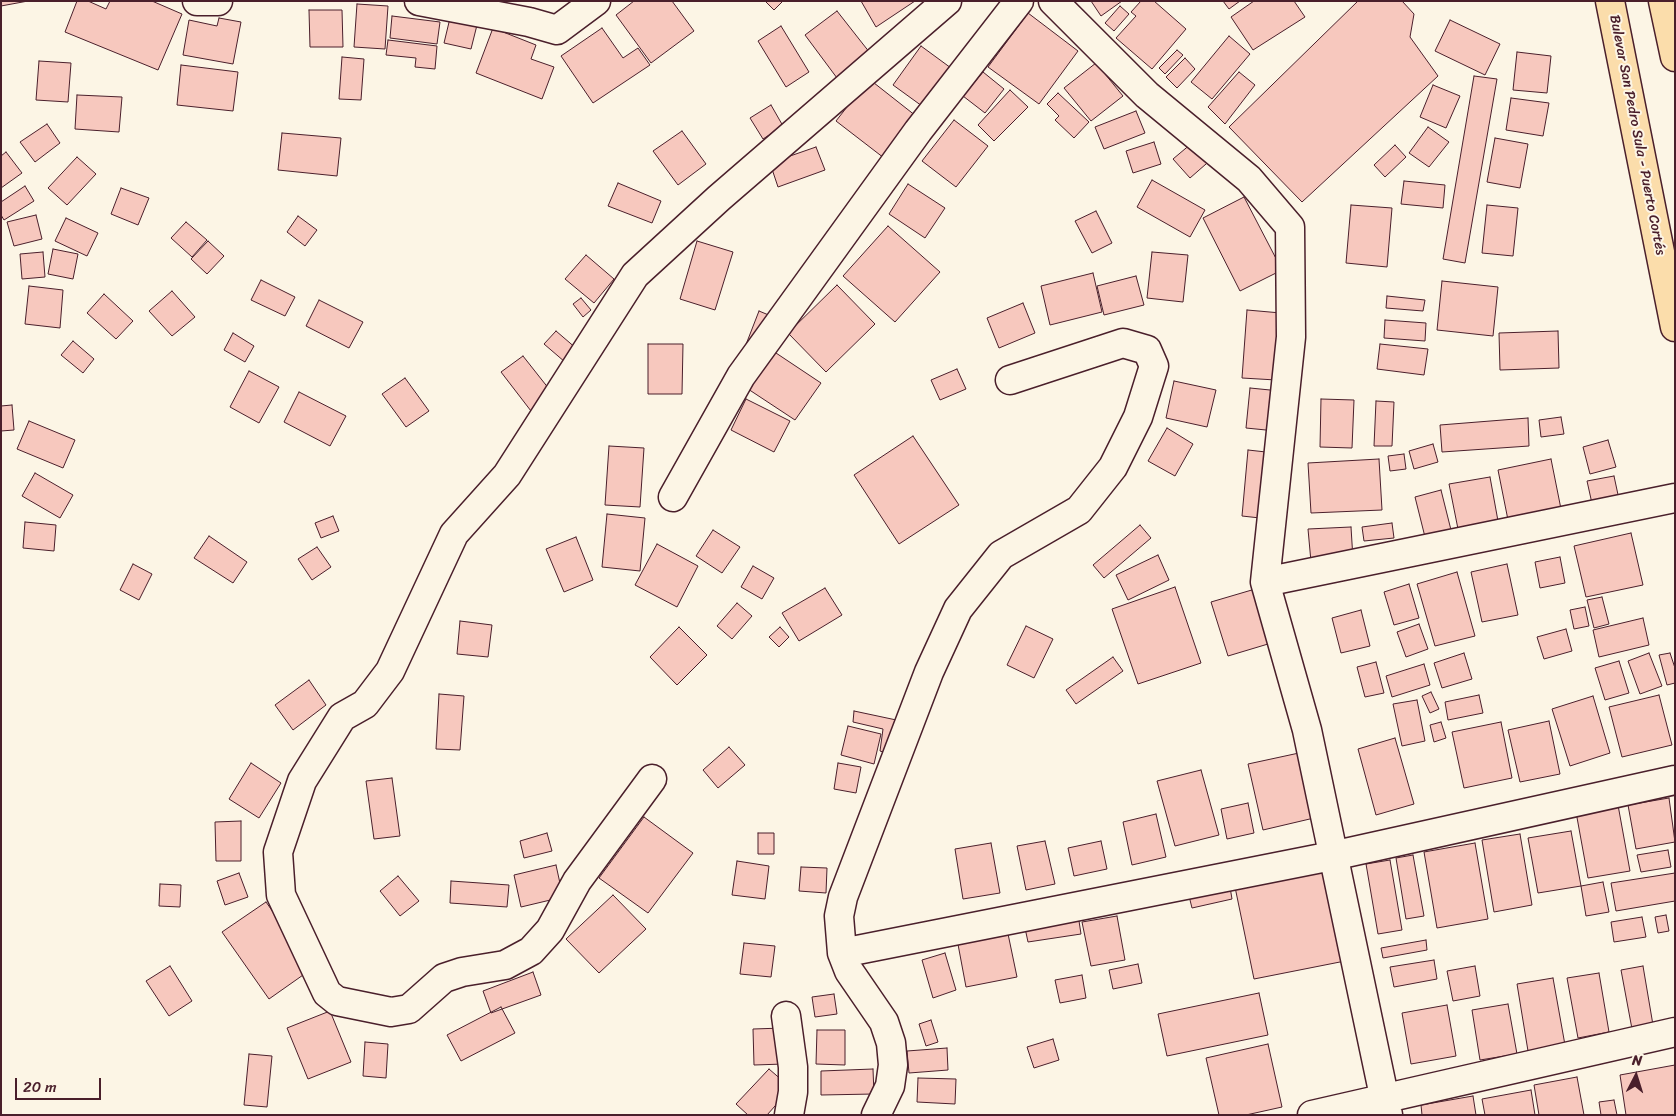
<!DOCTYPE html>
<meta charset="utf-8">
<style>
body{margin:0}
#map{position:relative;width:1676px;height:1116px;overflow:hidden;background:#fcf5e5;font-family:Sriracha,sans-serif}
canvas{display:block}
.frame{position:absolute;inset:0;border:2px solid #4a1f2b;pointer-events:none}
.north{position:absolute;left:1611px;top:1051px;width:50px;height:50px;-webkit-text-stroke:4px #fcf5e5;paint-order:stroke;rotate:5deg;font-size:14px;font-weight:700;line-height:20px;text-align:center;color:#4a1f2b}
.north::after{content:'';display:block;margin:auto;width:18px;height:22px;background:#4a1f2b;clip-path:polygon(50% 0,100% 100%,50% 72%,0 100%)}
.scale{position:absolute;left:15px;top:1078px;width:86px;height:22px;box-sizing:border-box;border:2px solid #4a1f2b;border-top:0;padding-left:6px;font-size:15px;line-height:18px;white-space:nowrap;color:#4a1f2b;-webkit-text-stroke:4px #fcf5e5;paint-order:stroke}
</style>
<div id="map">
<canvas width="1676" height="1116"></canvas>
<div class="frame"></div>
<div class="north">N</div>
<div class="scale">20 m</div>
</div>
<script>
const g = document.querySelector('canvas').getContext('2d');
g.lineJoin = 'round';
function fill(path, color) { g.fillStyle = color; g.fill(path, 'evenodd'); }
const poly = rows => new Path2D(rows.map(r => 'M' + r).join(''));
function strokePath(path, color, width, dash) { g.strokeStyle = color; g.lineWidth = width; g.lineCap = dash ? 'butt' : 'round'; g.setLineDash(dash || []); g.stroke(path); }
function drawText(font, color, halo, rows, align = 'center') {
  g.font = font + ' Sriracha,sans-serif'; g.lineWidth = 4; g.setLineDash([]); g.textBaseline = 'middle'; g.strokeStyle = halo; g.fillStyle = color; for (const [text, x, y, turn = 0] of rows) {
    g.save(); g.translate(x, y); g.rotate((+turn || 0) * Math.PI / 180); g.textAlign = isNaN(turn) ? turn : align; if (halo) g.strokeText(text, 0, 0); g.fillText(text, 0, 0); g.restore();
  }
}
const building = poly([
 [1,1,28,1,1,6,1,1],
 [77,1,88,1,106,9,110,1,152,1,182,14,158,70,65,32,77,1],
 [634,1,672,1,694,31,651,63,616,15,634,1],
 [765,1,783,1,774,10,765,1],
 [861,1,915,1,876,27,861,1],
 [1091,1,1122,1,1101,16,1091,1],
 [1141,1,1154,1,1186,29,1152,69,1116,38,1136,16,1131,12,1141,1],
 [1223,1,1240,1,1229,9,1223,1],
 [1254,1,1294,1,1305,17,1253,50,1231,17,1254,1],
 [1358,1,1402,1,1414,14,1410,37,1438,76,1302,202,1229,127,1358,1],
 [357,4,388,6,385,49,354,47,357,4],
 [1120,6,1129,14,1114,31,1105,23,1120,6],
 [309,10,342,10,343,47,310,47,309,10],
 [837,11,870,53,837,78,805,35,837,11],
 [1028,13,1078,51,1039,104,988,67,1028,13],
 [451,14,478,21,471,49,444,43,451,14],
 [392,16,440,22,437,44,390,38,392,16],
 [219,18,241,22,233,64,183,55,189,20,217,26,219,18],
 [1450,20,1500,44,1485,75,1435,51,1450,20],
 [781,26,809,72,786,87,758,41,781,26],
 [493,28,536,45,531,59,554,67,542,99,476,73,493,28],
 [602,28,623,58,638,48,650,65,593,103,561,56,602,28],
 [1229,36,1250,54,1212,99,1191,82,1229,36],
 [388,40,437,46,435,69,415,67,416,58,386,55,388,40],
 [921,46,951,68,922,106,893,85,921,46],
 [1177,50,1183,55,1165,74,1159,68,1177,50],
 [1517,52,1551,56,1547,93,1513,90,1517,52],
 [342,57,364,59,361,100,339,99,342,57],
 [1185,58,1195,69,1177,88,1166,77,1185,58],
 [39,61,71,63,68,102,36,100,39,61],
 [1096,63,1123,96,1091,121,1064,88,1096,63],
 [181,65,238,72,233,111,177,105,181,65],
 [983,72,1004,89,985,113,963,96,983,72],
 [1239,72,1255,85,1225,124,1208,107,1239,72],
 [1474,76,1497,79,1465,263,1443,259,1474,76],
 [869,79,916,116,884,158,836,121,869,79],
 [1433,85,1460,96,1446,128,1420,117,1433,85],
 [1010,90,1028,107,994,141,978,125,1010,90],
 [1058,93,1089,122,1074,138,1055,120,1059,116,1047,104,1058,93],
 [77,95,122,97,119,132,75,129,77,95],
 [1511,98,1549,103,1543,136,1506,130,1511,98],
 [771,105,783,126,763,139,750,118,771,105],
 [1136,111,1145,133,1104,149,1095,127,1136,111],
 [954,120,988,146,956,187,922,161,954,120],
 [47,124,60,143,35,162,20,142,47,124],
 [1428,127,1449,142,1429,167,1409,153,1428,127],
 [682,131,706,164,678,185,653,151,682,131],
 [282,133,341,138,337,176,278,170,282,133],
 [1198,138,1214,157,1190,178,1173,159,1198,138],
 [1495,138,1528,144,1520,188,1487,182,1495,138],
 [1154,142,1161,164,1133,173,1126,151,1154,142],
 [1395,145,1406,157,1385,177,1374,165,1395,145],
 [816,147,825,170,778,187,770,163,816,147],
 [6,152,22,173,1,188,1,156,6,152],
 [77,157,96,174,67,205,48,188,77,157],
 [1152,180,1205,210,1190,237,1137,207,1152,180],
 [1404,181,1445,185,1443,208,1401,204,1404,181],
 [618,183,661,201,652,223,608,206,618,183],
 [908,184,945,208,925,238,889,214,908,184],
 [25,186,34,201,4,220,1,215,1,202,25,186],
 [121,188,149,198,138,225,111,214,121,188],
 [1244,197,1282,270,1240,291,1203,218,1244,197],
 [1351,205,1392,208,1387,267,1346,263,1351,205],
 [1487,205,1518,208,1513,256,1482,253,1487,205],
 [1096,211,1112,243,1092,253,1075,221,1096,211],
 [36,215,42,239,14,246,7,222,36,215],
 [298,216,317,230,305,246,287,232,298,216],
 [66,218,98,233,87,256,55,241,66,218],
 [186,222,207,240,192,257,171,238,186,222],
 [888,226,940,272,895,322,843,276,888,226],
 [208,241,224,256,207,274,191,259,208,241],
 [697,241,733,252,715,310,680,299,697,241],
 [53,249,78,254,73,279,48,274,53,249],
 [43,252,45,277,22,279,20,254,43,252],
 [1152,252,1188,255,1183,302,1147,298,1152,252],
 [586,255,614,279,594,303,565,279,586,255],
 [1093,273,1102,312,1050,325,1041,286,1093,273],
 [1136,276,1144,305,1104,315,1097,286,1136,276],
 [261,280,295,297,285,316,251,300,261,280],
 [1442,281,1498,287,1493,336,1437,330,1442,281],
 [837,285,875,324,826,372,788,333,837,285],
 [29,286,63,290,60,328,25,324,29,286],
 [172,291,195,317,172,336,149,311,172,291],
 [104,294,133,321,116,339,87,313,104,294],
 [1387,296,1425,300,1423,311,1386,308,1387,296],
 [581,298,591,310,583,317,573,304,581,298],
 [319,300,363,322,349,348,306,326,319,300],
 [1023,303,1035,333,999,348,987,318,1023,303],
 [1247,310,1281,313,1276,380,1242,378,1247,310],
 [759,311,771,316,757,352,745,347,759,311],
 [1385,320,1426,323,1425,341,1384,338,1385,320],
 [556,331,577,349,565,362,544,344,556,331],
 [1558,331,1559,368,1500,370,1499,333,1558,331],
 [233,333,254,346,245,362,224,350,233,333],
 [73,341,94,359,83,373,61,355,73,341],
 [648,344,683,344,682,394,648,394,648,344],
 [1380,344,1428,349,1424,375,1377,369,1380,344],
 [773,351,821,383,795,420,748,389,773,351],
 [523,356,553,394,531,411,501,372,523,356],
 [957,369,966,389,940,400,931,380,957,369],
 [249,371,279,387,259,423,230,407,249,371],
 [405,378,429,411,406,427,382,394,405,378],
 [1174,381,1216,390,1207,427,1166,418,1174,381],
 [1250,388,1280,391,1276,431,1246,428,1250,388],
 [299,392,346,416,330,446,284,422,299,392],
 [746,399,790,421,774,452,731,430,746,399],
 [1321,399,1354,400,1352,448,1320,447,1321,399],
 [1376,401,1394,402,1392,446,1374,446,1376,401],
 [12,405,14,430,1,431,1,406,12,405],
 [1561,417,1564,434,1541,437,1539,420,1561,417],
 [1528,418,1529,446,1442,452,1440,425,1528,418],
 [29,421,75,440,63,468,17,449,29,421],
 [1167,428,1193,444,1175,476,1148,461,1167,428],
 [913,436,959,505,899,544,854,475,913,436],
 [1608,440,1616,467,1590,474,1583,447,1608,440],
 [1433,444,1438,462,1414,469,1409,451,1433,444],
 [609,446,644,448,640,507,605,505,609,446],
 [1248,450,1275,453,1269,519,1242,516,1248,450],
 [1404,454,1406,469,1390,471,1388,456,1404,454],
 [1379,459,1382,510,1311,513,1308,463,1379,459],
 [1551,459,1561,509,1508,520,1498,470,1551,459],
 [35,473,73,495,60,518,22,496,35,473],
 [1614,476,1620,504,1593,508,1587,481,1614,476],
 [1490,477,1498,521,1458,529,1449,484,1490,477],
 [1441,490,1451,530,1425,537,1415,497,1441,490],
 [607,514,645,518,640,571,602,567,607,514],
 [333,516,339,531,321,538,315,523,333,516],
 [25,522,56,525,54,551,23,548,25,522],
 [1392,523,1394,538,1364,541,1362,527,1392,523],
 [1140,525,1151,538,1104,578,1093,565,1140,525],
 [1351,527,1353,559,1311,562,1308,529,1351,527],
 [713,530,740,547,722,573,696,556,713,530],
 [1631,533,1643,585,1586,597,1574,546,1631,533],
 [209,536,247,562,233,583,194,558,209,536],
 [576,537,593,580,564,592,546,549,576,537],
 [657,544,698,566,677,607,635,585,657,544],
 [317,547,331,567,312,580,298,559,317,547],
 [1158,555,1169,580,1128,600,1116,575,1158,555],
 [1560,557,1565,583,1540,588,1535,562,1560,557],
 [133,564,152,574,139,600,120,590,133,564],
 [1507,564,1518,615,1482,622,1471,572,1507,564],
 [753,566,774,578,762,599,741,587,753,566],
 [1457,572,1475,636,1435,646,1417,584,1457,572],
 [1409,584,1419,618,1394,625,1384,592,1409,584],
 [1175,587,1201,663,1138,684,1112,609,1175,587],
 [1262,587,1278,641,1228,656,1211,602,1262,587],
 [825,588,842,615,799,641,782,613,825,588],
 [1602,597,1609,624,1594,628,1587,600,1602,597],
 [737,603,752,616,732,639,717,626,737,603],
 [1585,607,1589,626,1574,629,1570,610,1585,607],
 [1361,610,1370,646,1341,653,1332,618,1361,610],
 [1643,618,1649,645,1599,657,1593,630,1643,618],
 [460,621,492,625,488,657,457,654,460,621],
 [1419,624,1428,649,1406,657,1397,632,1419,624],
 [1026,626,1053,639,1034,678,1007,665,1026,626],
 [679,627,707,655,677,685,650,657,679,627],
 [780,627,789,637,779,647,769,637,780,627],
 [1566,629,1572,651,1544,659,1537,637,1566,629],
 [1464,653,1472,679,1442,688,1434,663,1464,653],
 [1649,653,1662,686,1640,694,1628,661,1649,653],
 [1670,653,1675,668,1675,683,1667,685,1659,655,1670,653],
 [1113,657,1123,671,1076,704,1066,690,1113,657],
 [1619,661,1629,693,1605,700,1595,668,1619,661],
 [1376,662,1384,693,1365,697,1357,667,1376,662],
 [1424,664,1430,685,1392,697,1386,676,1424,664],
 [309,680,326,705,293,730,275,705,309,680],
 [1431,692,1439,709,1430,713,1422,696,1431,692],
 [439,694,464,696,460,750,436,749,439,694],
 [1479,695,1483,713,1448,720,1445,702,1479,695],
 [1659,695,1672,745,1622,757,1609,707,1659,695],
 [1593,696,1610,753,1570,766,1552,709,1593,696],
 [1417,700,1425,741,1402,746,1393,704,1417,700],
 [854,711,901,721,893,755,880,751,883,729,853,722,854,711],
 [1549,721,1560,774,1520,782,1508,730,1549,721],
 [1441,722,1446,738,1434,742,1430,725,1441,722],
 [1501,722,1512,778,1464,788,1452,732,1501,722],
 [848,726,881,734,874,764,841,755,848,726],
 [1395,738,1414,804,1376,815,1358,749,1395,738],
 [729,747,745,765,718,788,703,770,729,747],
 [1299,753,1314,818,1263,830,1248,764,1299,753],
 [251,763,281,783,259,818,229,799,251,763],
 [838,763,861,767,856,793,834,789,838,763],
 [1201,770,1219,835,1175,846,1157,781,1201,770],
 [392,778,400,836,374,839,366,781,392,778],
 [1669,798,1675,842,1636,849,1628,805,1669,798],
 [1248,803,1254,833,1227,839,1221,809,1248,803],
 [1618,805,1630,871,1588,878,1576,812,1618,805],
 [1156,814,1166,857,1132,865,1123,822,1156,814],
 [644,817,693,853,648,913,599,878,644,817],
 [241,821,241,861,216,861,215,822,241,821],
 [1571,831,1581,886,1538,893,1528,838,1571,831],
 [547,833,552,851,524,858,520,841,547,833],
 [758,833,774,833,774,854,758,854,758,833],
 [1520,834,1532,905,1494,912,1482,840,1520,834],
 [1045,841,1055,884,1026,890,1017,846,1045,841],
 [1101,841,1107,869,1074,876,1068,848,1101,841],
 [991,843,1000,893,963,899,955,849,991,843],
 [1475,843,1488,919,1437,928,1424,852,1475,843],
 [1668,850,1671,867,1641,872,1637,855,1668,850],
 [1413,855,1424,916,1406,919,1396,858,1413,855],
 [1390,860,1402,930,1378,934,1366,864,1390,860],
 [737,861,769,866,765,899,732,895,737,861],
 [556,865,563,897,521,907,514,875,556,865],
 [801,867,827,868,826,893,799,891,801,867],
 [1327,869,1345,961,1254,979,1235,887,1327,869],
 [239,873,248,897,225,905,217,881,239,873],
 [1675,873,1675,901,1616,911,1611,883,1675,873],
 [398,876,419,901,400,916,380,891,398,876],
 [451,881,509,885,507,907,450,903,451,881],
 [1603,882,1609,912,1586,916,1581,886,1603,882],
 [160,884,181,885,180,907,159,906,160,884],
 [1230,887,1232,899,1192,908,1189,896,1230,887],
 [613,895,646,929,599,973,566,939,613,895],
 [266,902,313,968,269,999,222,932,266,902],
 [1666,915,1669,931,1658,933,1655,917,1666,915],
 [1117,916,1125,960,1091,966,1082,922,1117,916],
 [1642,917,1646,937,1614,942,1611,922,1642,917],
 [1079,921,1081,934,1028,942,1025,928,1079,921],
 [1007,929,1017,977,966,987,957,939,1007,929],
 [1426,940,1427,950,1383,958,1381,948,1426,940],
 [744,943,775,946,771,977,740,974,744,943],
 [945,953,956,990,933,998,922,960,945,953],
 [1434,960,1437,979,1394,987,1390,967,1434,960],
 [1138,964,1142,983,1113,989,1109,970,1138,964],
 [170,966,192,1001,169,1016,146,981,170,966],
 [1475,966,1480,996,1453,1001,1447,971,1475,966],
 [1643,966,1653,1025,1632,1029,1621,970,1643,966],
 [533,972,541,995,491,1013,483,991,533,972],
 [1599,973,1609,1032,1578,1038,1567,978,1599,973],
 [1082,975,1086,998,1060,1003,1055,980,1082,975],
 [1553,978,1565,1045,1528,1051,1517,984,1553,978],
 [1259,993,1268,1035,1167,1056,1158,1014,1259,993],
 [834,994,837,1014,815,1017,812,997,834,994],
 [1508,1004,1517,1054,1480,1060,1472,1010,1508,1004],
 [1447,1005,1456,1056,1411,1064,1402,1013,1447,1005],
 [501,1007,515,1033,461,1061,447,1035,501,1007],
 [330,1011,351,1062,308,1079,287,1028,330,1011],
 [931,1020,938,1042,926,1046,919,1024,931,1020],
 [783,1028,784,1064,754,1065,753,1029,783,1028],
 [817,1030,845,1030,845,1065,816,1064,817,1030],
 [1053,1039,1059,1060,1034,1068,1027,1047,1053,1039],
 [365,1042,388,1044,386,1078,363,1076,365,1042],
 [1268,1044,1282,1107,1246,1115,1219,1115,1206,1058,1268,1044],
 [947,1048,948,1070,909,1073,907,1051,947,1048],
 [249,1054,272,1056,267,1107,244,1105,249,1054],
 [1675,1065,1675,1115,1626,1115,1620,1075,1675,1065],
 [769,1069,791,1088,767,1115,748,1115,736,1104,769,1069],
 [873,1069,874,1094,821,1095,821,1071,873,1069],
 [1577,1077,1584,1115,1539,1115,1534,1085,1577,1077],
 [918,1078,956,1079,955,1104,917,1102,918,1078],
 [1531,1090,1535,1115,1485,1115,1482,1099,1531,1090],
 [1473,1096,1476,1115,1422,1115,1421,1105,1473,1096],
 [1614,1100,1617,1115,1601,1115,1599,1102,1614,1100]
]);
fill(building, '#f7c8be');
strokePath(building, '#4a1f2b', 1);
const minor = poly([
 [197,1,218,1],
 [419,1,529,22,557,30,596,1],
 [1053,1,1147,95,1249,179,1290,227,1291,337,1265,582,1307,730,1388,1115],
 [673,497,741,376,918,131,1019,1],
 [1265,582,1675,498],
 [652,779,577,881,550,930,531,951,505,965,462,972,444,978,409,1009,391,1012,337,1001,327,993,281,895,278,852,302,781,342,717,365,704,390,671,454,534,507,475,635,275,719,198,947,1],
 [842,953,1332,856,1675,780],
 [786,1016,793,1067,793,1092,789,1115],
 [876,1115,890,1086,893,1065,891,1043,884,1022,849,971,842,953,839,916,843,897,929,672,958,609,1001,555,1079,510,1113,467,1138,417,1154,366,1147,350,1123,343,1010,380],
 [1312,1115,1675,1032]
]);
const trunk = poly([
 [1610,1,1675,327],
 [1663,1,1675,57]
]);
strokePath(minor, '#4a1f2b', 31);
strokePath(trunk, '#4a1f2b', 31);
strokePath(minor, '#fcf5e5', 28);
strokePath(trunk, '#fbddab', 28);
drawText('14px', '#4a1f2b', '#fcf5e5', [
 ["Bulevar San Pedro Sula - Puerto Cortés",1637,135,79]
]);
</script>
